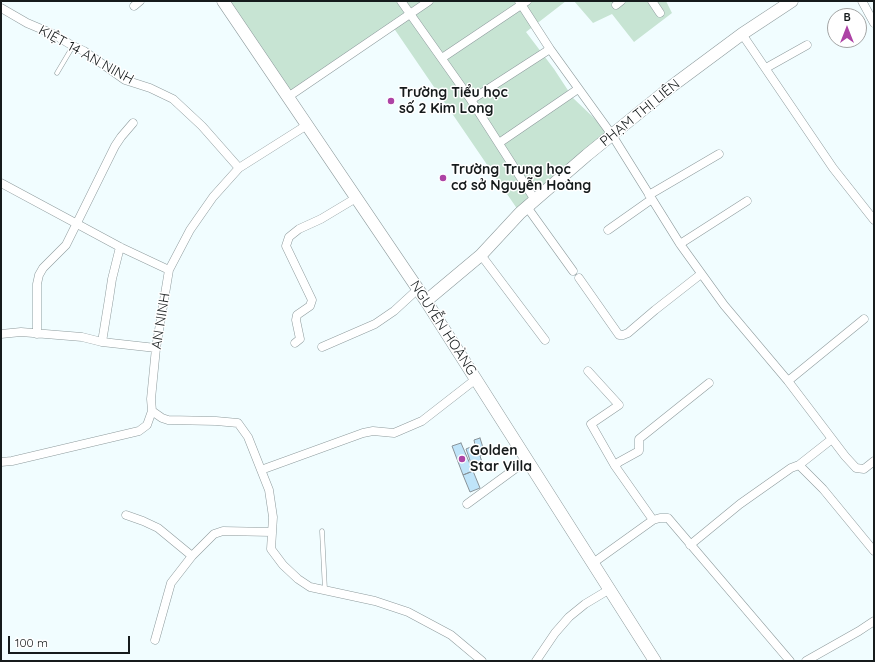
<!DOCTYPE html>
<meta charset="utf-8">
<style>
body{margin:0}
#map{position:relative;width:875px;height:662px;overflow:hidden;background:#f1fdff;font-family:Quicksand,sans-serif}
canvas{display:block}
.frame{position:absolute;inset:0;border:2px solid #161b1c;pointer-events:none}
.north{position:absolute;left:827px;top:8px;width:40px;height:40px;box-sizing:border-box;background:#fff;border:1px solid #a2a4a4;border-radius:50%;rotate:0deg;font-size:11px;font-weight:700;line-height:16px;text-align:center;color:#161b1c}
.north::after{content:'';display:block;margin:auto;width:14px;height:18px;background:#ad43a5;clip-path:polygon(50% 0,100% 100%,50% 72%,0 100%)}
.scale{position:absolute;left:8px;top:636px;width:122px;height:18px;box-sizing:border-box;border:2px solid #161b1c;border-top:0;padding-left:5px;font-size:12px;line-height:14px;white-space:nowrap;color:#161b1c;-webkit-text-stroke:3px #fff;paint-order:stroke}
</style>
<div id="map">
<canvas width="875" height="662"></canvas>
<div class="frame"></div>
<div class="north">B</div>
<div class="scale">100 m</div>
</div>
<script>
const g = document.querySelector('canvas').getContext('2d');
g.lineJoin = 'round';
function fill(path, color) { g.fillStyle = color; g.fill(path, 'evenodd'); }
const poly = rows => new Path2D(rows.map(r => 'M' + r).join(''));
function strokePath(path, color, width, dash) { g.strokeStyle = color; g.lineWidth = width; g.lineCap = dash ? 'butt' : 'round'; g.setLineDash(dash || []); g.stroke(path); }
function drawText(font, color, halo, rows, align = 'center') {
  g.font = font + ' Quicksand,sans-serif'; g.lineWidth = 3; g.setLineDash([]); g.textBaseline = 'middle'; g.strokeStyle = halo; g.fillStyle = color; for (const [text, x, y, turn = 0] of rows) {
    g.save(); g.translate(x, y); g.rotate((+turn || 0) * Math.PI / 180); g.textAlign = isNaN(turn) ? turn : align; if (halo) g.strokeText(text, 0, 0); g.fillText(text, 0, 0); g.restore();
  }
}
fill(poly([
 [229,1,566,1,526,32,554,69,573,98,612,135,520,213,391,24,292,93],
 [574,1,666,1,672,13,634,42,612,14,593,23]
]), '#c7e4d3');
const building = poly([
 [480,438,485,454,480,456,482,462,472,466,466,449,475,445,474,440,480,438],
 [461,443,473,471,463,475,452,446,461,443],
 [473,471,480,488,470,492,463,475,473,471]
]);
fill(building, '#bfe4f9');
strokePath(building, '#889399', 1);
const lane = poly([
 [57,73,73,46],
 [322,531,325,590]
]);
const street = poly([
 [401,1,471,100,535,200],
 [519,1,550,49,612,135,680,244,724,305,788,381,845,456,856,468,864,469,874,461],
 [652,1,660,13],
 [862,1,874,23],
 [616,5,621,1],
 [134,6,140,1],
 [1,8,27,23,53,34,73,46,84,51,125,80,150,88,173,99,202,126,239,168],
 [742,34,833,168,874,220],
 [442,58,527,1],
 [766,68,807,45],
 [288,97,429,1],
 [471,100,550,49],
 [499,143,578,89],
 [1,183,120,247,169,270],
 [649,195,719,154],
 [527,207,573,271],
 [608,230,652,199],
 [680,244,747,201],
 [481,255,545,340],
 [579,278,619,335,623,335,628,333,655,310,701,274],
 [1,334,21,332,82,337,102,342,156,348],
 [37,334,37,284,39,275,43,268,66,245,115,146,121,137,133,123],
 [102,342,109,299,112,279,120,247],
 [295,343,300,339,296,320,297,315,310,306,312,300,286,246,289,237,299,229,321,219,356,198],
 [322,347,375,324,394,311,418,289],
 [588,371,619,405,591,424,615,466],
 [788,381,864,319],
 [152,411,162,418,168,420,216,421,238,423,248,437,269,490,273,517,271,549,283,565,298,579,310,587,375,601,408,612,451,635,482,661],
 [1,462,12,461,139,431,147,425,152,411,151,399,156,348,169,270,190,230,213,197,239,168,307,125],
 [799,465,832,439],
 [261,470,363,433,373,431,394,433,422,421,476,379],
 [467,504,527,460],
 [126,515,143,521,158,528,192,556],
 [653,520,615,466,619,462,639,451,639,439,709,383],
 [690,545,740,504,791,468,799,465,823,489,874,551],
 [593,563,653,520,660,518,668,518,790,661],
 [155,640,171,583,192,556,214,534,223,531,271,532],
 [536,661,555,633,569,617,585,604,610,589],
 [806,661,859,631,874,621]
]);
const secondary = poly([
 [223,1,426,301,655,661],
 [426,301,481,255,520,213,587,155,672,86,742,34,792,1]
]);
strokePath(lane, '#8e9b9d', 5);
strokePath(street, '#8e9b9d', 9);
strokePath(secondary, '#8e9b9d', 13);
strokePath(lane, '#fff', 4);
strokePath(street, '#fff', 8);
strokePath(secondary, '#fff', 12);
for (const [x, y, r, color] of [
 [391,101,4,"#ad43a5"],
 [443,178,4,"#ad43a5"],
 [462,459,4,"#ad43a5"]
]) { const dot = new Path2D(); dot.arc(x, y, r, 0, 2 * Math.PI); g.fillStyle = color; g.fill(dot); strokePath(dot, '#fff', 1.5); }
drawText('14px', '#161b1c', '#fff', [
 ["KIỆT 14 AN NINH",86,55,29],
 ["PHẠM THỊ LIÊN",640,113,-39],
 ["AN NINH",161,321,-81],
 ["NGUYỄN HOÀNG",443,328,57]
]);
drawText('bold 14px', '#161b1c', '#fff', [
 ["Trường Tiểu học",399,93],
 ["số 2 Kim Long",399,109],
 ["Trường Trung học",451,170],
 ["cơ sở Nguyễn Hoàng",451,186],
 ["Golden",470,451],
 ["Star Villa",470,467]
], 'left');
</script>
